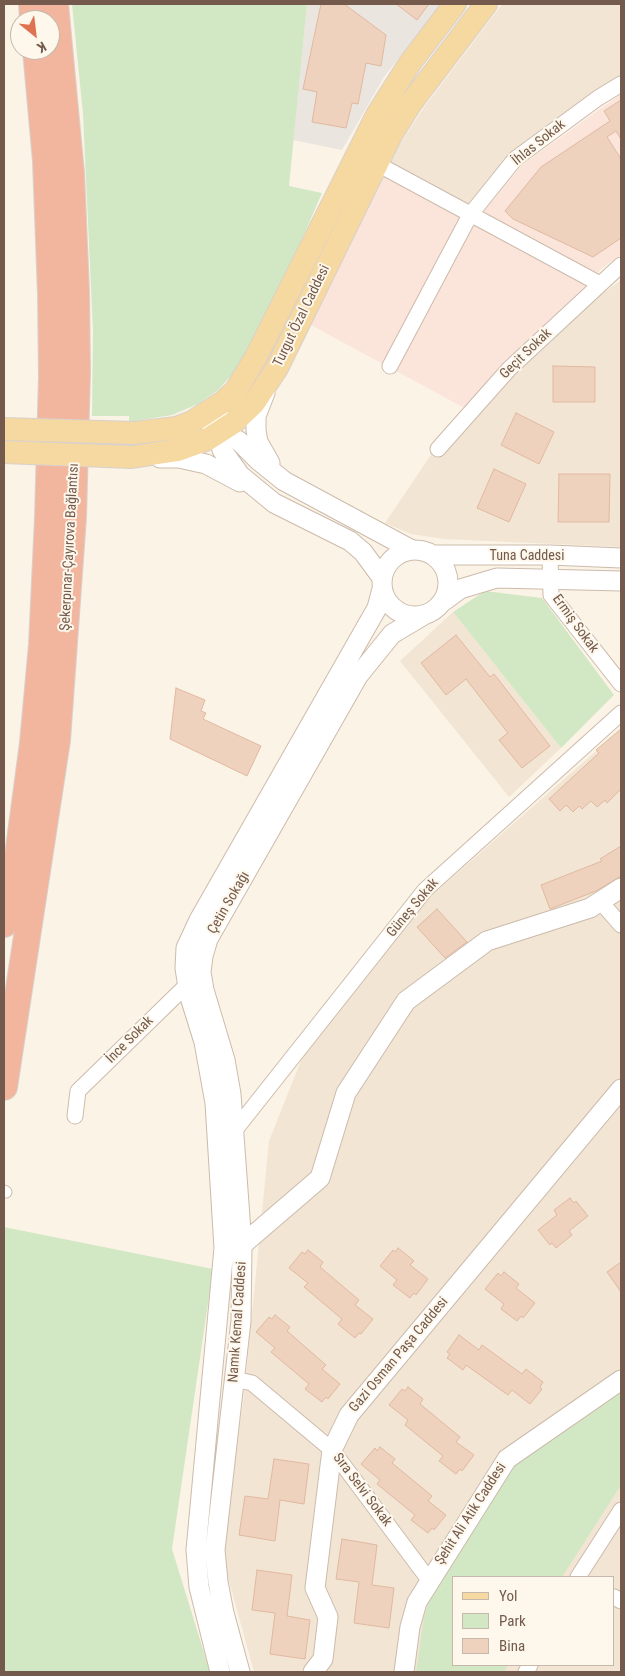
<!DOCTYPE html>
<meta charset="utf-8">
<style>
body{margin:0}
#map{position:relative;width:625px;height:1676px;overflow:hidden;background:#fbf3e5;font-family:"Roboto Condensed",sans-serif}
canvas{display:block}
.frame{position:absolute;inset:0;border:5px solid #735a4c;pointer-events:none}
.legend{position:absolute;left:452px;top:1576px;width:162px;height:90px;box-sizing:border-box;background:#fef7eb;border:1px solid #c6b8ab;margin:0;padding:6px 9px;list-style:none;font-size:15px;color:#735a4c}
.legend li{display:flex;align-items:center;gap:10px;height:25px}
.legend b{width:25px;border:1px solid #c6b8ab}
.north{position:absolute;left:10px;top:10px;width:50px;height:50px;box-sizing:border-box;background:#fef7eb;border:1px solid #c6b8ab;border-radius:50%;rotate:151deg;font-size:14px;font-weight:700;line-height:20px;text-align:center;color:#735a4c}
.north::after{content:'';display:block;margin:auto;width:18px;height:22px;background:#df7251;clip-path:polygon(50% 0,100% 100%,50% 72%,0 100%)}
</style>
<div id="map">
<canvas width="625" height="1676"></canvas>
<div class="frame"></div>
<ul class="legend">
<li><b style="height:6px;background:#f6d8a1"></b>Yol</li>
<li><b style="height:14px;background:#d2e8c4"></b>Park</li>
<li><b style="height:14px;background:#efd2be"></b>Bina</li>
</ul>
<div class="north">K</div>
</div>
<script>
const g = document.querySelector('canvas').getContext('2d');
g.lineJoin = 'round';
function fill(path, color) { g.fillStyle = color; g.fill(path, 'evenodd'); }
const poly = rows => new Path2D(rows.map(r => 'M' + r).join(''));
function strokePath(path, color, width, dash) { g.strokeStyle = color; g.lineWidth = width; g.lineCap = dash ? 'butt' : 'round'; g.setLineDash(dash || []); g.stroke(path); }
function drawText(font, color, halo, rows, align = 'center') {
  g.font = font + ' "Roboto Condensed",sans-serif'; g.lineWidth = 4; g.setLineDash([]); g.textBaseline = 'middle'; g.strokeStyle = halo; g.fillStyle = color; for (const [text, x, y, turn = 0] of rows) {
    g.save(); g.translate(x, y); g.rotate((+turn || 0) * Math.PI / 180); g.textAlign = isNaN(turn) ? turn : align; if (halo) g.strokeText(text, 0, 0); g.fillText(text, 0, 0); g.restore();
  }
}
fill(poly([
 [502,4,621,4,621,78,588,97,509,155,468,204,380,173,425,106],
 [621,280,621,547,444,539,411,534,385,523,435,449,600,283,606,291],
 [453,612,561,748,509,797,400,661],
 [621,729,621,1672,254,1672,221,1552,244,1396,269,1141,318,1018,372,948],
 [454,1577,614,1577,614,1665,454,1665]
]), '#f2e5d4');
fill(poly([
 [621,94,621,254,601,269,472,412,309,324,380,173,481,214,522,165]
]), '#fbe4da');
fill(poly([
 [307,4,441,4,384,77,342,150,293,140]
]), '#ebe5df');
fill(poly([
 [72,4,307,4,289,186,322,193,286,276,252,344,237,369,218,390,198,404,172,415,129,422,129,416,92,416,93,331,83,114],
 [485,591,542,598,614,695,561,748,453,612],
 [4,1227,213,1269,172,1549,210,1672,4,1672],
 [621,1386,621,1485,562,1577,454,1577,454,1665,508,1665,504,1672,416,1672,424,1617,431,1595,510,1465]
]), '#d2e8c4');
const building = poly([
 [321,4,344,4,386,35,381,66,366,63,358,104,352,103,346,128,312,122,317,92,303,89,321,4],
 [396,4,429,4,417,20,396,4],
 [621,100,621,139,616,131,607,137,621,159,621,238,593,257,513,219,505,211,541,167,610,121,604,111,621,100],
 [553,366,595,367,595,402,553,402,553,366],
 [516,413,554,432,539,464,501,445,516,413],
 [494,469,526,484,509,522,477,508,494,469],
 [559,474,610,474,609,522,558,522,559,474],
 [456,635,490,677,494,674,550,746,522,768,499,740,508,733,466,679,446,695,421,663,456,635],
 [176,688,205,700,201,711,206,713,203,719,261,746,247,776,170,739,176,688],
 [621,729,621,789,607,803,605,800,597,807,591,801,582,809,579,806,573,812,566,805,560,811,549,799,599,753,596,750,621,729],
 [621,846,621,876,596,891,550,909,541,885,602,861,600,859,621,846],
 [437,909,467,942,445,958,417,927,437,909],
 [570,1198,574,1203,576,1201,588,1216,569,1231,572,1235,556,1248,552,1243,550,1245,538,1230,557,1215,554,1210,570,1198],
 [398,1248,414,1261,410,1265,428,1279,416,1295,414,1293,410,1298,393,1285,397,1280,380,1266,393,1250,395,1252,398,1248],
 [308,1250,323,1262,320,1267,359,1300,355,1305,373,1319,361,1334,359,1333,355,1338,338,1324,342,1319,304,1287,308,1283,289,1268,302,1252,305,1254,308,1250],
 [621,1262,621,1292,607,1272,621,1262],
 [504,1272,519,1284,516,1288,535,1303,523,1318,521,1316,517,1321,501,1309,504,1304,485,1289,498,1273,501,1276,504,1272],
 [275,1315,290,1327,287,1331,326,1365,322,1369,340,1384,328,1399,326,1397,322,1402,305,1389,309,1384,271,1352,275,1348,256,1332,269,1317,272,1319,275,1315],
 [459,1335,479,1350,482,1345,522,1374,526,1369,543,1382,540,1387,542,1389,530,1404,512,1390,508,1395,466,1365,463,1370,447,1358,450,1354,447,1352,459,1335],
 [408,1387,423,1399,420,1404,460,1437,456,1442,474,1455,462,1471,460,1469,456,1474,439,1461,443,1456,405,1425,408,1420,389,1405,402,1389,405,1391,408,1387],
 [380,1447,395,1459,392,1463,432,1496,428,1501,446,1515,434,1530,432,1528,428,1533,411,1520,415,1515,377,1484,380,1480,361,1464,375,1448,377,1451,380,1447],
 [274,1459,309,1464,304,1504,280,1500,275,1541,239,1535,245,1496,268,1499,274,1459],
 [342,1539,377,1545,372,1585,394,1588,389,1628,354,1623,359,1582,336,1579,342,1539],
 [257,1570,292,1575,287,1616,310,1620,305,1659,270,1654,275,1613,252,1610,257,1570]
]);
fill(building, '#efd2be');
strokePath(building, '#e1b9a0', 1);
const pedestrian = poly([
 [4,1191,6,1192]
]);
const minor = poly([
 [370,160,600,284],
 [390,366,470,215,515,159,598,98,621,84],
 [438,449,509,369,621,265],
 [550,555,551,595,621,684],
 [600,901,621,925],
 [75,1116,78,1091,194,978],
 [235,1130,425,890,621,713],
 [234,1379,252,1383,332,1450,429,1580],
 [578,1577,621,1510],
 [614,1597,621,1601],
 [526,1672,530,1665]
]);
const tertiary = poly([
 [265,393,256,416,256,430,258,442,270,463],
 [223,420,220,431,222,450,240,475,274,503,350,541,363,552,382,578],
 [212,428,239,441,258,460,284,481,412,550],
 [160,458,179,458,206,464,240,482],
 '382 583a33 33 0 1 1 66 0a33 33 0 1 1-66 0Z',
 [432,555,550,555,621,558],
 [441,603,460,589,497,578,621,581],
 [242,1245,320,1178,346,1093,406,1001,487,941,590,908,621,888],
 [220,1672,199,1587,196,1550,224,1248,215,1103,204,1042,189,994,185,968,186,948,199,920,377,608,382,589],
 [240,1672,224,1613,218,1582,215,1550,241,1321,242,1245,231,1094,225,1060,204,990,201,972,203,956,208,939,358,676,392,634,424,615],
 [313,1672,323,1659,328,1617,315,1588,332,1450,349,1415,621,1089],
 [404,1672,410,1627,417,1602,507,1459,621,1380]
]);
const primary = poly([
 [134,433,176,428,192,422,223,402,236,390,256,357,377,115,410,63,455,4],
 [132,457,178,450,208,439,233,423,254,403,277,368,392,133,411,103,486,4]
]);
const motorway = poly([
 [32,4,33,20],
 [4,924,17,863,33,743,42,645,48,518,52,376,51,294,46,161,36,50],
 [4,1087,57,740,73,517,77,372,76,291,71,173,55,4]
]);
strokePath(pedestrian, '#ccbbac', 13);
strokePath(minor, '#ccbbac', 17);
strokePath(tertiary, '#ccbbac', 21);
strokePath(primary, '#d8d1cd', 24);
strokePath(motorway, '#d8d1cd', 28);
strokePath(pedestrian, '#fff', 11);
strokePath(minor, '#fff', 15);
strokePath(tertiary, '#fff', 19);
strokePath(primary, '#f6d8a1', 22);
strokePath(motorway, '#f2b69f', 26);
const primaryBridge = poly([
 [4,429,134,433],
 [4,452,132,457]
]);
strokePath(primaryBridge, '#d8d1cd', 24, []);
strokePath(primaryBridge, '#f6d8a1', 22);
drawText('14px', '#735a4c', '#fef7eb', [
 ["İhlas Sokak",539,143,-39],
 ["Turgut Özal Caddesi",302,316,-64],
 ["Geçit Sokak",526,354,-44],
 ["Şekerpınar-Çayırova Bağlantısı",70,547,-87],
 ["Tuna Caddesi",527,556],
 ["Ermiş Sokak",575,624,54],
 ["Çetin Sokağı",229,903,-60],
 ["Güneş Sokak",413,908,-50],
 ["İnce Sokak",130,1040,-45],
 ["Namık Kemal Caddesi",238,1322,-86],
 ["Gazi Osman Paşa Caddesi",399,1355,-50],
 ["Sıra Selvi Sokak",362,1490,53],
 ["Şehit Ali Atik Caddesi",471,1514,-57]
]);
</script>
